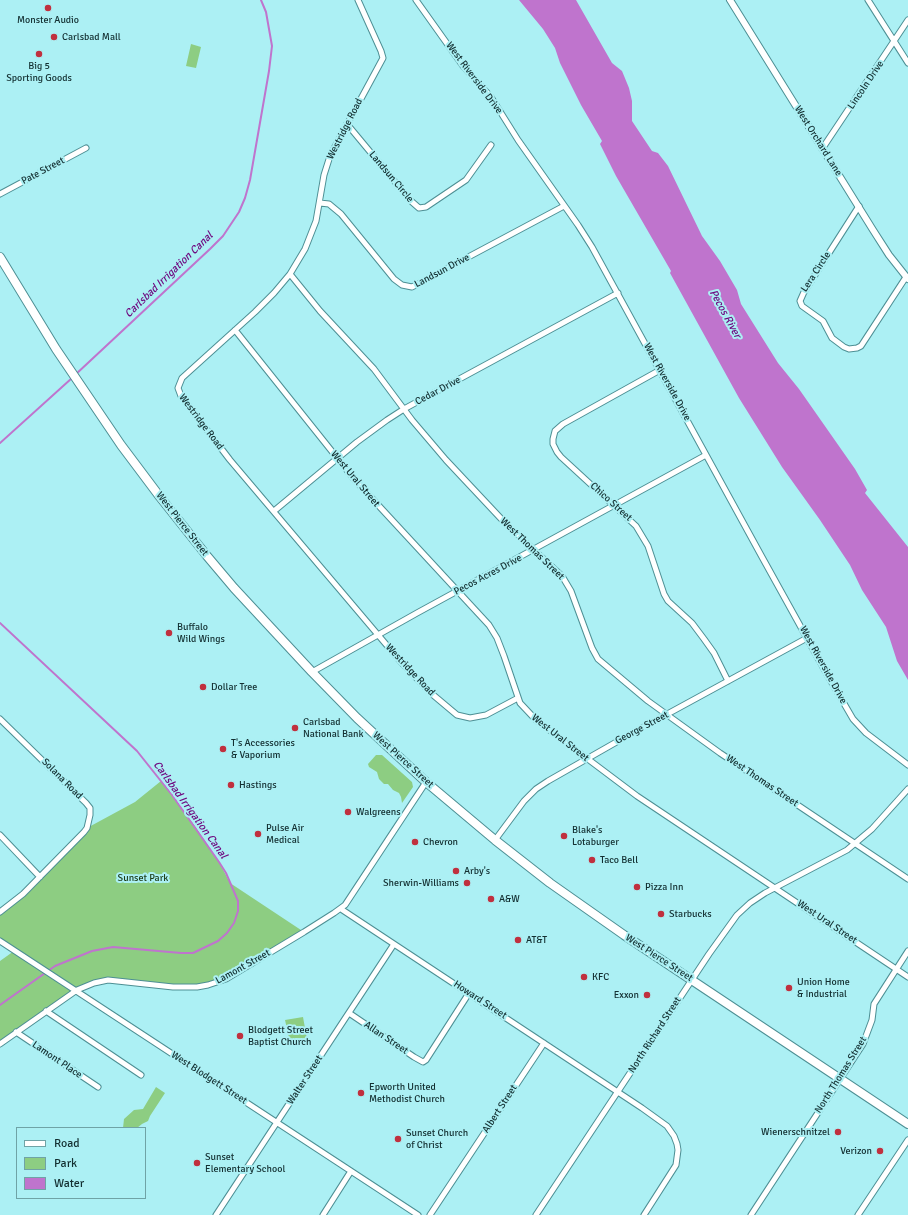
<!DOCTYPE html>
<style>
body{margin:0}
#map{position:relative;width:908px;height:1215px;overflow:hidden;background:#acf0f4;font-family:Signika,sans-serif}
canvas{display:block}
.legend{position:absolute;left:16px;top:1127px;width:130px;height:72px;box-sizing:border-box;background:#acf0f4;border:1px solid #6fa3a6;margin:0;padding:5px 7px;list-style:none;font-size:12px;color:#132f31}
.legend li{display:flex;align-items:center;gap:8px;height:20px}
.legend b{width:20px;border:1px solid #6fa3a6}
</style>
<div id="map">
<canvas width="908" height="1215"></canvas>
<ul class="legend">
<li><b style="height:5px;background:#fff"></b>Road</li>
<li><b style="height:11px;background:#8dcd82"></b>Park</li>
<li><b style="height:11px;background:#bf74cd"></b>Water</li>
</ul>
</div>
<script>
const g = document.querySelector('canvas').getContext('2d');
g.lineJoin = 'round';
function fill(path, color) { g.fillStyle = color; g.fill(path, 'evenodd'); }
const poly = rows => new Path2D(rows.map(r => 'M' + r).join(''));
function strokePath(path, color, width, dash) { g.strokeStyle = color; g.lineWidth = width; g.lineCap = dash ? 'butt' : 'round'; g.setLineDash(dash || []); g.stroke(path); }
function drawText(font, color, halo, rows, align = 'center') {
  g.font = font + ' Signika,sans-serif'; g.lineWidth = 4; g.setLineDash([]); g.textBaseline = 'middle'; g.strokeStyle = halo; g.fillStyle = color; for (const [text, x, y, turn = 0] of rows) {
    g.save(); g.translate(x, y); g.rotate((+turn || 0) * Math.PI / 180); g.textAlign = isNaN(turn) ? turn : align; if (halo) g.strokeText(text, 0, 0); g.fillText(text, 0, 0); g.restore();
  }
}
fill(poly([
 [191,44,201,47,196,68,186,66],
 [376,755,382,755,412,782,413,787,402,803,401,797,399,793,393,790,388,784,384,784,379,779,377,772,369,767,368,764],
 [161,781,195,826,219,862,230,883,304,932,226,979,197,987,108,980,86,986,0,1044,0,961,14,951,0,941,0,912,15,900,87,828,135,802],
 [303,1017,307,1039,290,1042,285,1020],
 [156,1087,165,1093,150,1116,148,1121,142,1124,137,1128,123,1128,124,1119,134,1110,143,1109]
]), '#8dcd82');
fill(poly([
 [519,0,576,0,612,63,622,71,629,88,632,101,632,121,652,151,658,153,668,166,702,236,720,261,737,290,741,304,778,363,799,389,855,469,867,490,865,493,908,547,908,680,897,661,886,627,862,590,850,565,820,520,782,467,739,398,670,273,671,271,616,176,600,144,602,141,581,105,560,63,555,48,543,29]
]), '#bf74cd');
strokePath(poly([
 [75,375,210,249,223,236,239,212,245,198,250,180,269,71,272,46,266,12,261,0],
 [0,443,72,378],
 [0,623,137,751,172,795,219,862,226,873,238,901,238,911,234,923,227,933,218,941,193,953,181,953,113,947,92,951,55,966,0,1005]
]), '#bf74cd', 2);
const minor = poly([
 [358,0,381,51,383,58,330,156,324,175,316,221,305,249,290,274,274,293,255,312,182,378,178,388,181,396,230,460,401,662,432,694,457,715,470,718,486,715,518,698],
 [416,0,463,66,491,97,518,140,578,225,592,247,762,557,828,676,853,719,866,733,908,765],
 [868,0,908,63],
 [347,124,411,201,419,208,426,207,466,180,491,145],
 [822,149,908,20],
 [0,194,86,148],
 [320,203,329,204,341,214,394,279,402,285,412,287,564,206],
 [859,206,804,292,800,301,802,306,823,321,832,338,844,347,849,349,857,348,861,346,906,277],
 [290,274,320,311,374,369,412,420,446,460,507,525,562,576,571,591,592,648,598,659,648,701,720,753,908,879],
 [235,330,354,479,489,625,497,638,504,656,520,703,536,720,637,796,908,977],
 [660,370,563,424,555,431,553,439,553,444,557,452,561,457,636,526,648,546,664,594,668,601,692,623,704,639,714,653,728,681],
 [274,511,357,442,387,420,404,409,618,293],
 [312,672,417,613,706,455],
 [0,719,86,803,90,808,90,815,87,828,84,832,23,894,0,912],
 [0,835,40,877],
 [495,840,524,801,536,789,548,781,627,736,807,638],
 [341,909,642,1108,667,1126,674,1136,677,1144,678,1150,676,1165,644,1215],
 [0,941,418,1215],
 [46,1011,141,1075],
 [349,1013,414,1057,423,1062,426,1060,469,993],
 [16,1032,98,1087],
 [0,1044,77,990,94,983,108,980,173,987,197,987,208,985,226,979,304,932,334,913,345,905,426,782],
 [216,1215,394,944],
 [323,1215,351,1171],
 [430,1215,544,1043],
 [536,1215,709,954,737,915,750,903,765,893,847,850,872,829,908,789],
 [751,1215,863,1044,872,1020,874,1004,908,951],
 [858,1215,908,1140]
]);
const tertiary = poly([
 [730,0,873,230,889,255,908,279]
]);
const trunk = poly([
 [0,257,56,349,121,445,160,497,207,556,234,588,312,672,357,718,426,782,495,840,550,883,624,935,908,1124]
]);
strokePath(minor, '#4d8f94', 7);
strokePath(tertiary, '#4d8f94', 8);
strokePath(trunk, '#4d8f94', 10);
strokePath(minor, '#fff', 5);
strokePath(tertiary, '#fff', 6);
strokePath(trunk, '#fff', 8);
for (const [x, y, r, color] of [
 [48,8,4,"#c0303e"],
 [54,37,4,"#c0303e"],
 [39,54,4,"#c0303e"],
 [169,633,4,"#c0303e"],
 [203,687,4,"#c0303e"],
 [295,728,4,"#c0303e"],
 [223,749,4,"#c0303e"],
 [231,785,4,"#c0303e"],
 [348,812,4,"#c0303e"],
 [258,834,4,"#c0303e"],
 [564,836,4,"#c0303e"],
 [415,842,4,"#c0303e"],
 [592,860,4,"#c0303e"],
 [456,871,4,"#c0303e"],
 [467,883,4,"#c0303e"],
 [637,887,4,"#c0303e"],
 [491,899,4,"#c0303e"],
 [661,914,4,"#c0303e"],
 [518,940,4,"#c0303e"],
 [584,977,4,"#c0303e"],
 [789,988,4,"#c0303e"],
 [647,995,4,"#c0303e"],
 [240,1036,4,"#c0303e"],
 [361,1093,4,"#c0303e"],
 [838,1132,4,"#c0303e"],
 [398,1139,4,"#c0303e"],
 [880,1151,4,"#c0303e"],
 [197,1163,4,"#c0303e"]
]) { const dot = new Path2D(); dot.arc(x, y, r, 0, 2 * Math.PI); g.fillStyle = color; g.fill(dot); strokePath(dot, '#acf0f4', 1.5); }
drawText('10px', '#132f31', '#acf0f4', [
 ["Monster Audio",48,20,"center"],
 ["Carlsbad Mall",62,37],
 ["Big 5",39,66,"center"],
 ["Sporting Goods",39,78,"center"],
 ["Buffalo",177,627],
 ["Wild Wings",177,639],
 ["Dollar Tree",211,687],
 ["Carlsbad",303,722],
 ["National Bank",303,734],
 ["T's Accessories",231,743],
 ["& Vaporium",231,755],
 ["Hastings",239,785],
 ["Walgreens",356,812],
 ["Pulse Air",266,828],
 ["Medical",266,840],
 ["Blake's",572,830],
 ["Lotaburger",572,842],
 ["Chevron",423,842],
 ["Taco Bell",600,860],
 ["Arby's",464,871],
 ["Sherwin-Williams",459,883,"right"],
 ["Pizza Inn",645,887],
 ["A&W",499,899],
 ["Starbucks",669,914],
 ["AT&T",526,940],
 ["KFC",592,977],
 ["Union Home",797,982],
 ["& Industrial",797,994],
 ["Exxon",639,995,"right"],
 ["Blodgett Street",248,1030],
 ["Baptist Church",248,1042],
 ["Epworth United",369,1087],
 ["Methodist Church",369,1099],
 ["Wienerschnitzel",830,1132,"right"],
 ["Sunset Church",406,1133],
 ["of Christ",406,1145],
 ["Verizon",872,1151,"right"],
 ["Sunset",205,1157],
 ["Elementary School",205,1169]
], 'left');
drawText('10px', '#132f31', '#acf0f4', [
 ["West Riverside Drive",474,78,53],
 ["Lincoln Drive",866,85,-56],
 ["Westridge Road",345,129,-63],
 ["West Orchard Lane",818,141,58],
 ["Pate Street",43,171,-28],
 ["Landsun Circle",391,177,50],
 ["Landsun Drive",442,271,-28],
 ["Lera Circle",816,272,-57],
 ["West Riverside Drive",667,382,61],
 ["Cedar Drive",438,391,-28],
 ["Westridge Road",201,422,53],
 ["West Ural Street",355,479,50],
 ["Chico Street",611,502,42],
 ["West Pierce Street",182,524,52],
 ["West Thomas Street",532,549,44],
 ["Pecos Acres Drive",488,575,-28],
 ["West Riverside Drive",823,665,61],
 ["Westridge Road",410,670,47],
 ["George Street",642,728,-28],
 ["West Ural Street",560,738,38],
 ["West Pierce Street",403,760,42],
 ["Solana Road",62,779,45],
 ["West Thomas Street",762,781,34],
 ["West Ural Street",827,922,34],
 ["West Pierce Street",659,958,33],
 ["Lamont Street",243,967,-29],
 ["Howard Street",480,1000,33],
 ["North Richard Street",655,1035,-57],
 ["Allan Street",386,1038,34],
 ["Lamont Place",57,1060,34],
 ["North Thomas Street",841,1075,-58],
 ["West Blodgett Street",209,1078,33],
 ["Walter Street",305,1080,-57],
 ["Albert Street",500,1109,-57]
]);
drawText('10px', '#1a3a15', '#acf0f4', [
 ["Sunset Park",143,878]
]);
drawText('italic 11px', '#6f0b80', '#acf0f4', [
 ["Carlsbad Irrigation Canal",169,275,-44],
 ["Pecos River",725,314,61],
 ["Carlsbad Irrigation Canal",190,810,54]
]);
</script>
